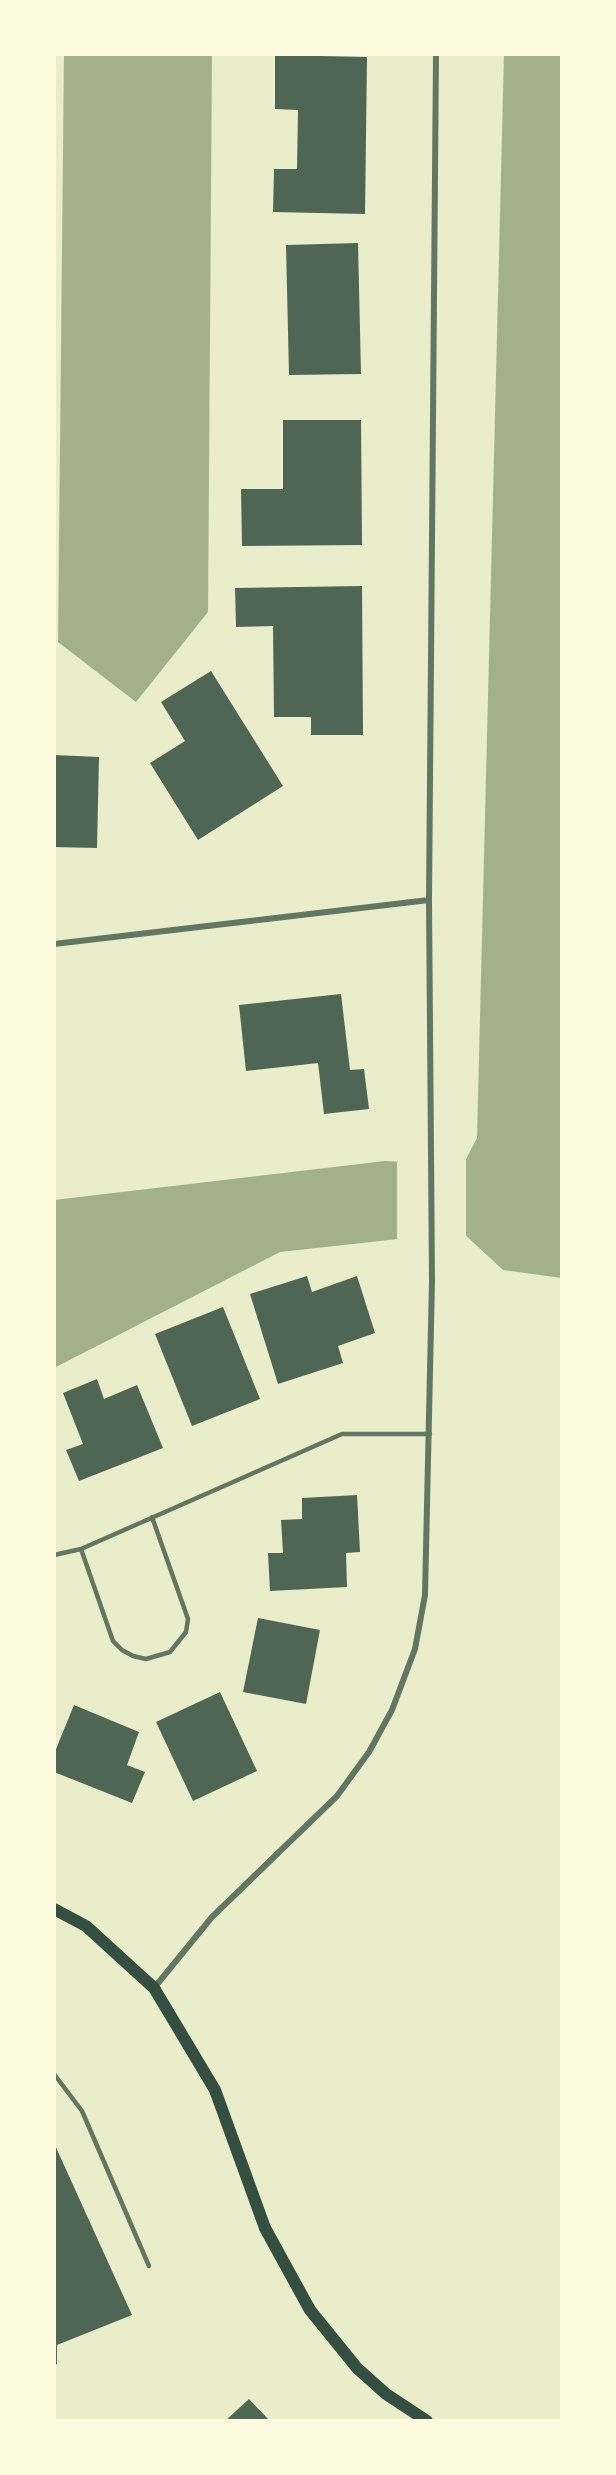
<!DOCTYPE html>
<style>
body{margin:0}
#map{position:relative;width:616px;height:2475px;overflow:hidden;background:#e9edc9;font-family:Jost,sans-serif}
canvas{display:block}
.frame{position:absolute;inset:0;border:56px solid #fefae0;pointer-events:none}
</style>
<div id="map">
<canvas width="616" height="2475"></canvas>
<div class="frame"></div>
</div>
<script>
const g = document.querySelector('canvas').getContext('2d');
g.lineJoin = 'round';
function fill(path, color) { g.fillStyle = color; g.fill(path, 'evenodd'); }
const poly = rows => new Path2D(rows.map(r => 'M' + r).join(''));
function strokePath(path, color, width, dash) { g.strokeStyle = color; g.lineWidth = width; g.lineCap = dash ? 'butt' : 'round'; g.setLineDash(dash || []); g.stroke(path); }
fill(poly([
 [64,54,212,54,208,612,136,702,58,642],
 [504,54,562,54,562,1278,503,1270,462,1232,280,1252,54,1368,54,1200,385,1161,463,1165,477,1138]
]), '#a3b18a');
fill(poly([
 [466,1154,466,1239,461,1236,397,1242,397,1159,461,1162]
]), '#e9edc9');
fill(poly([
 [275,55,367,57,365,214,273,212,274,169,297,169,298,110,275,109],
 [358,243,361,374,289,375,286,245],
 [283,420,361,420,362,545,242,546,241,489,283,489],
 [362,586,363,735,311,735,311,717,274,717,273,626,236,627,235,588],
 [211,671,283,786,198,840,150,763,185,741,161,702],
 [54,755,99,757,97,848,54,847],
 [341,994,350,1070,364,1069,369,1109,324,1114,318,1063,246,1071,239,1005],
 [307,1276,312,1292,357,1276,375,1333,338,1346,343,1363,278,1384,250,1294],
 [223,1307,260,1399,192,1426,155,1334],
 [97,1379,104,1399,137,1385,163,1448,79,1481,66,1450,83,1444,63,1393],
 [357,1495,360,1552,346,1553,347,1587,270,1591,268,1553,283,1553,281,1520,302,1519,302,1498],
 [258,1618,320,1630,306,1704,243,1692],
 [220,1692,257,1771,193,1801,156,1722],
 [74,1705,139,1732,127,1765,145,1772,132,1803,54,1772,54,1754],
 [54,2143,132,2315,57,2345,57,2364,54,2366],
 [249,2399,270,2421,225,2421]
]), '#4f6655');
strokePath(poly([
 [81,1549,113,1641,122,1650,133,1656,146,1659,170,1652,186,1632,188,1619,152,1517],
 [54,1555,81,1549,342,1434,430,1434],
 [54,2074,82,2111,149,2266]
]), '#617663', 4.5);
strokePath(poly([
 [54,944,429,900],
 [154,1988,212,1917,337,1796,369,1752,392,1710,415,1649,425,1595,432,1281,429,900,436,54]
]), '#617663', 6);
strokePath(poly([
 [54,1909,86,1926,154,1988,215,2090,265,2228,310,2310,357,2368,386,2394,427,2421]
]), '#344e41', 12);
</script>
